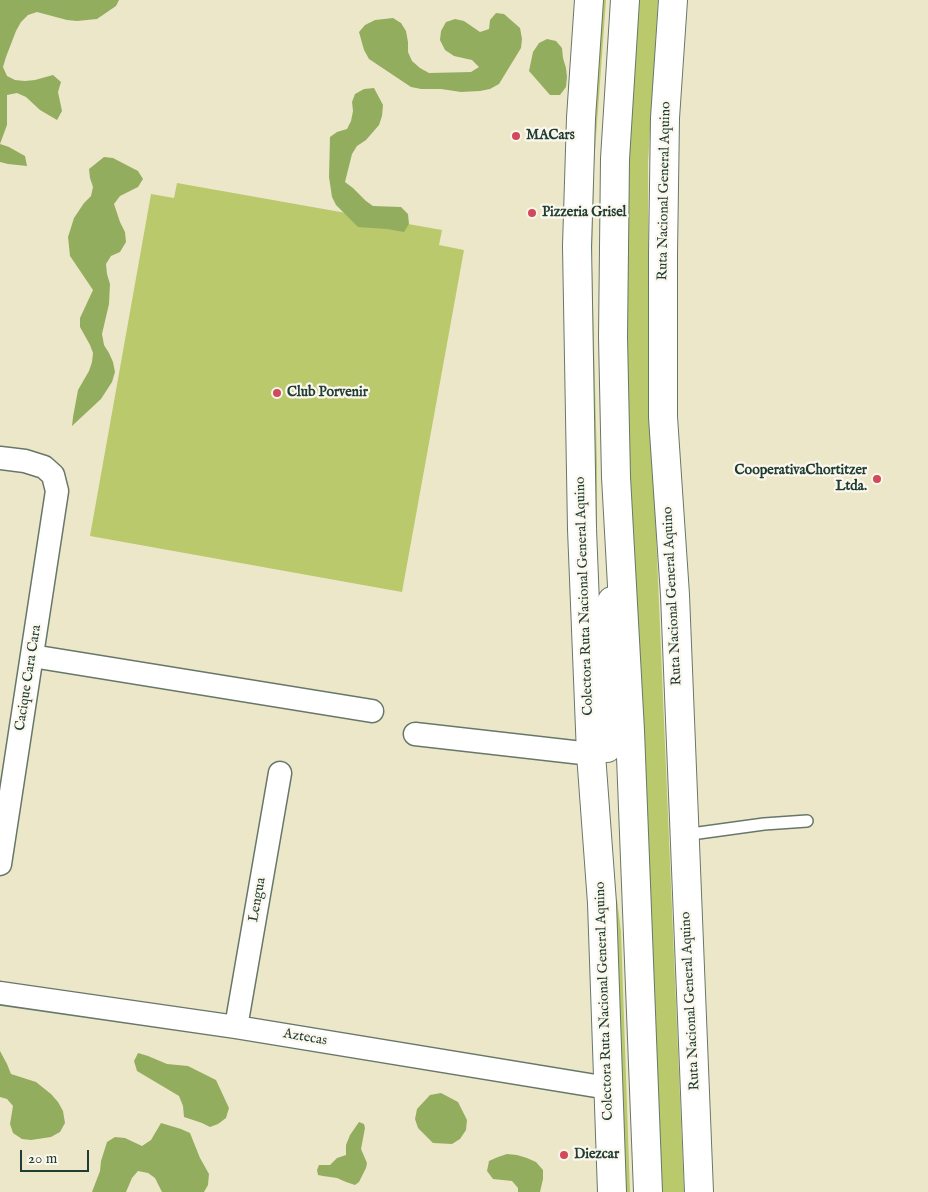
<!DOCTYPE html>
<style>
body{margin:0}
#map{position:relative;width:928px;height:1192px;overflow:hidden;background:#ede7ca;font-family:"IM FELL English",serif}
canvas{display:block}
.scale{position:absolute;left:20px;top:1150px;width:69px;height:22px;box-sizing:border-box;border:2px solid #1f3d34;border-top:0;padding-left:6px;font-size:15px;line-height:18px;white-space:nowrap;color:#1f3d34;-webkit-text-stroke:4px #fbf7ec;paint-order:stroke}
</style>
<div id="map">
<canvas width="928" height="1192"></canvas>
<div class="scale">20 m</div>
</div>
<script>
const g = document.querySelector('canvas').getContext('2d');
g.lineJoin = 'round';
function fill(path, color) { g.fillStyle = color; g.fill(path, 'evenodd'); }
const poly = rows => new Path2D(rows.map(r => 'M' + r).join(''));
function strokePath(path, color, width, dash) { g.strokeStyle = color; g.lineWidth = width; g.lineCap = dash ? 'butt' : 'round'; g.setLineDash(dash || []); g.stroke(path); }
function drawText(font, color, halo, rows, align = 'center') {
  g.font = font + ' "IM FELL English",serif'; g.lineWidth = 4.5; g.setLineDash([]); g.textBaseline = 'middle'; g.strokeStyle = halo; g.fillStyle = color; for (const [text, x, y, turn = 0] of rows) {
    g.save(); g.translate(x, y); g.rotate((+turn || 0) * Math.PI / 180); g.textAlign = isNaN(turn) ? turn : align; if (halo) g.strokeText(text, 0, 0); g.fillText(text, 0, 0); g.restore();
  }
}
fill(poly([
 [598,0,606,0,594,165,592,264,597,464,597,609,587,166],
 [636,0,658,0,648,163,648,278,650,392,684,1192,661,1192,627,390,625,278,626,163],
 [177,183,442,230,439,245,464,250,402,592,90,536,151,194,174,198],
 [615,899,617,900,621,931,630,1192,623,1192]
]), '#bac96b');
fill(poly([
 [0,0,119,0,116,6,97,19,77,21,67,20,37,12,28,15,21,22,16,31,6,57,3,67,7,76,15,80,25,81,35,80,53,75,61,82,58,92,62,111,57,120,40,110,26,97,17,93,7,95,7,125,0,144,9,147,25,156,27,166,8,164,0,162],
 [496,13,504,14,520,28,522,39,521,48,499,84,490,89,480,91,461,92,441,89,421,89,411,87,369,59,364,50,359,32,365,25,375,20,393,18,401,23,406,31,408,42,408,52,412,61,420,68,429,73,471,72,479,67,472,60,454,56,445,50,440,40,441,31,446,22,455,19,464,21,480,32,489,29,490,20],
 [547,39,556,41,562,48,563,58,566,68,567,77,566,87,560,95,550,95,529,71,533,52,539,43],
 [374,88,383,105,382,116,379,125,373,132,366,140,357,146,352,154,345,182,353,188,366,201,373,206,401,207,408,214,409,224,404,232,387,229,358,227,336,205,332,197,329,177,330,137,337,132,347,129,351,121,353,111,352,102,355,94,364,89],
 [104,157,113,158,138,171,143,179,138,187,120,196,114,204,120,222,125,232,126,242,120,252,111,256,106,264,107,274,110,284,109,304,102,334,104,345,109,353,113,362,115,372,112,382,101,399,72,426,73,417,78,390,89,371,92,362,93,353,90,345,80,327,80,318,93,290,70,256,68,237,74,218,84,203,91,196,93,187,90,178,89,169],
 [0,1051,7,1064,11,1074,36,1082,51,1094,58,1102,63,1111,65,1123,60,1132,51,1137,31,1140,22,1139,13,1133,10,1124,13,1106,7,1099,0,1097],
 [138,1053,148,1056,167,1064,188,1066,216,1080,229,1108,226,1118,218,1124,210,1127,202,1123,184,1117,183,1106,179,1096,137,1071,134,1061],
 [441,1093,458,1102,467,1120,466,1130,460,1139,452,1144,433,1143,418,1128,415,1119,417,1109,430,1095],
 [359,1122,364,1124,365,1128,361,1149,367,1163,366,1168,359,1182,355,1185,346,1182,337,1178,323,1176,318,1175,317,1170,319,1165,330,1165,337,1158,346,1155,346,1145,350,1135],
 [161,1123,181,1129,190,1133,200,1158,209,1174,208,1185,204,1192,162,1192,155,1178,148,1173,138,1171,132,1178,126,1192,92,1192,100,1171,101,1161,107,1142,115,1137,125,1138,142,1146,151,1140],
 [507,1154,517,1155,527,1158,536,1162,543,1170,543,1179,540,1192,518,1192,518,1188,512,1181,493,1179,487,1171,489,1161,498,1157]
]), '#93ad5f');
const service = poly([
 [684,835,764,824,807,821]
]);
const minor = poly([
 [0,458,25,461,44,467,53,475,57,491,0,864],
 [32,656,372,711],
 [415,734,591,754],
 [0,993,236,1027,608,1088],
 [236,1027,280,773]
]);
const primary = poly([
 [589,0,581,118,577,246,582,529,591,754,602,903,612,1192],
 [607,748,612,601]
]);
const motorway = poly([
 [625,0,615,159,613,337,616,477,630,731,648,1192],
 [673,0,665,118,663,254,663,417,675,595,699,1192]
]);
strokePath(service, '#677868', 14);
strokePath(minor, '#677868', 25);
strokePath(primary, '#677868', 30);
strokePath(motorway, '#677868', 30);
strokePath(service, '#fff', 11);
strokePath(minor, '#fff', 22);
strokePath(primary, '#fff', 28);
strokePath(motorway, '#fff', 28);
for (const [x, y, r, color] of [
 [516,136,5,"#d1495b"],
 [532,213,5,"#d1495b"],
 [277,393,5,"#d1495b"],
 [877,479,5,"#d1495b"],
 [564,1155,5,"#d1495b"]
]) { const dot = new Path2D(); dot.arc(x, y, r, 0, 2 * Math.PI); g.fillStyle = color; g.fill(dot); strokePath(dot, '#fbf7ec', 2); }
drawText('bold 14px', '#1f3d34', '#fbf7ec', [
 ["MACars",526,136],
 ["Pizzeria Grisel",542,213],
 ["Club Porvenir",287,393],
 ["CooperativaChortitzer",867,471,"right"],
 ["Ltda.",867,487,"right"],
 ["Diezcar",574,1155]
], 'left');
drawText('14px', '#1f3d34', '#fbf7ec', [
 ["Ruta Nacional General Aquino",665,191,-89],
 ["Colectora Ruta Nacional General Aquino",585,596,-92],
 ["Ruta Nacional General Aquino",673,596,-93],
 ["Cacique Cara Cara",29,678,-81],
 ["Lengua",258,900,-80],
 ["Colectora Ruta Nacional General Aquino",605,1001,-92],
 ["Ruta Nacional General Aquino",691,1001,-93],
 ["Aztecas",305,1038,10]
]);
</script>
